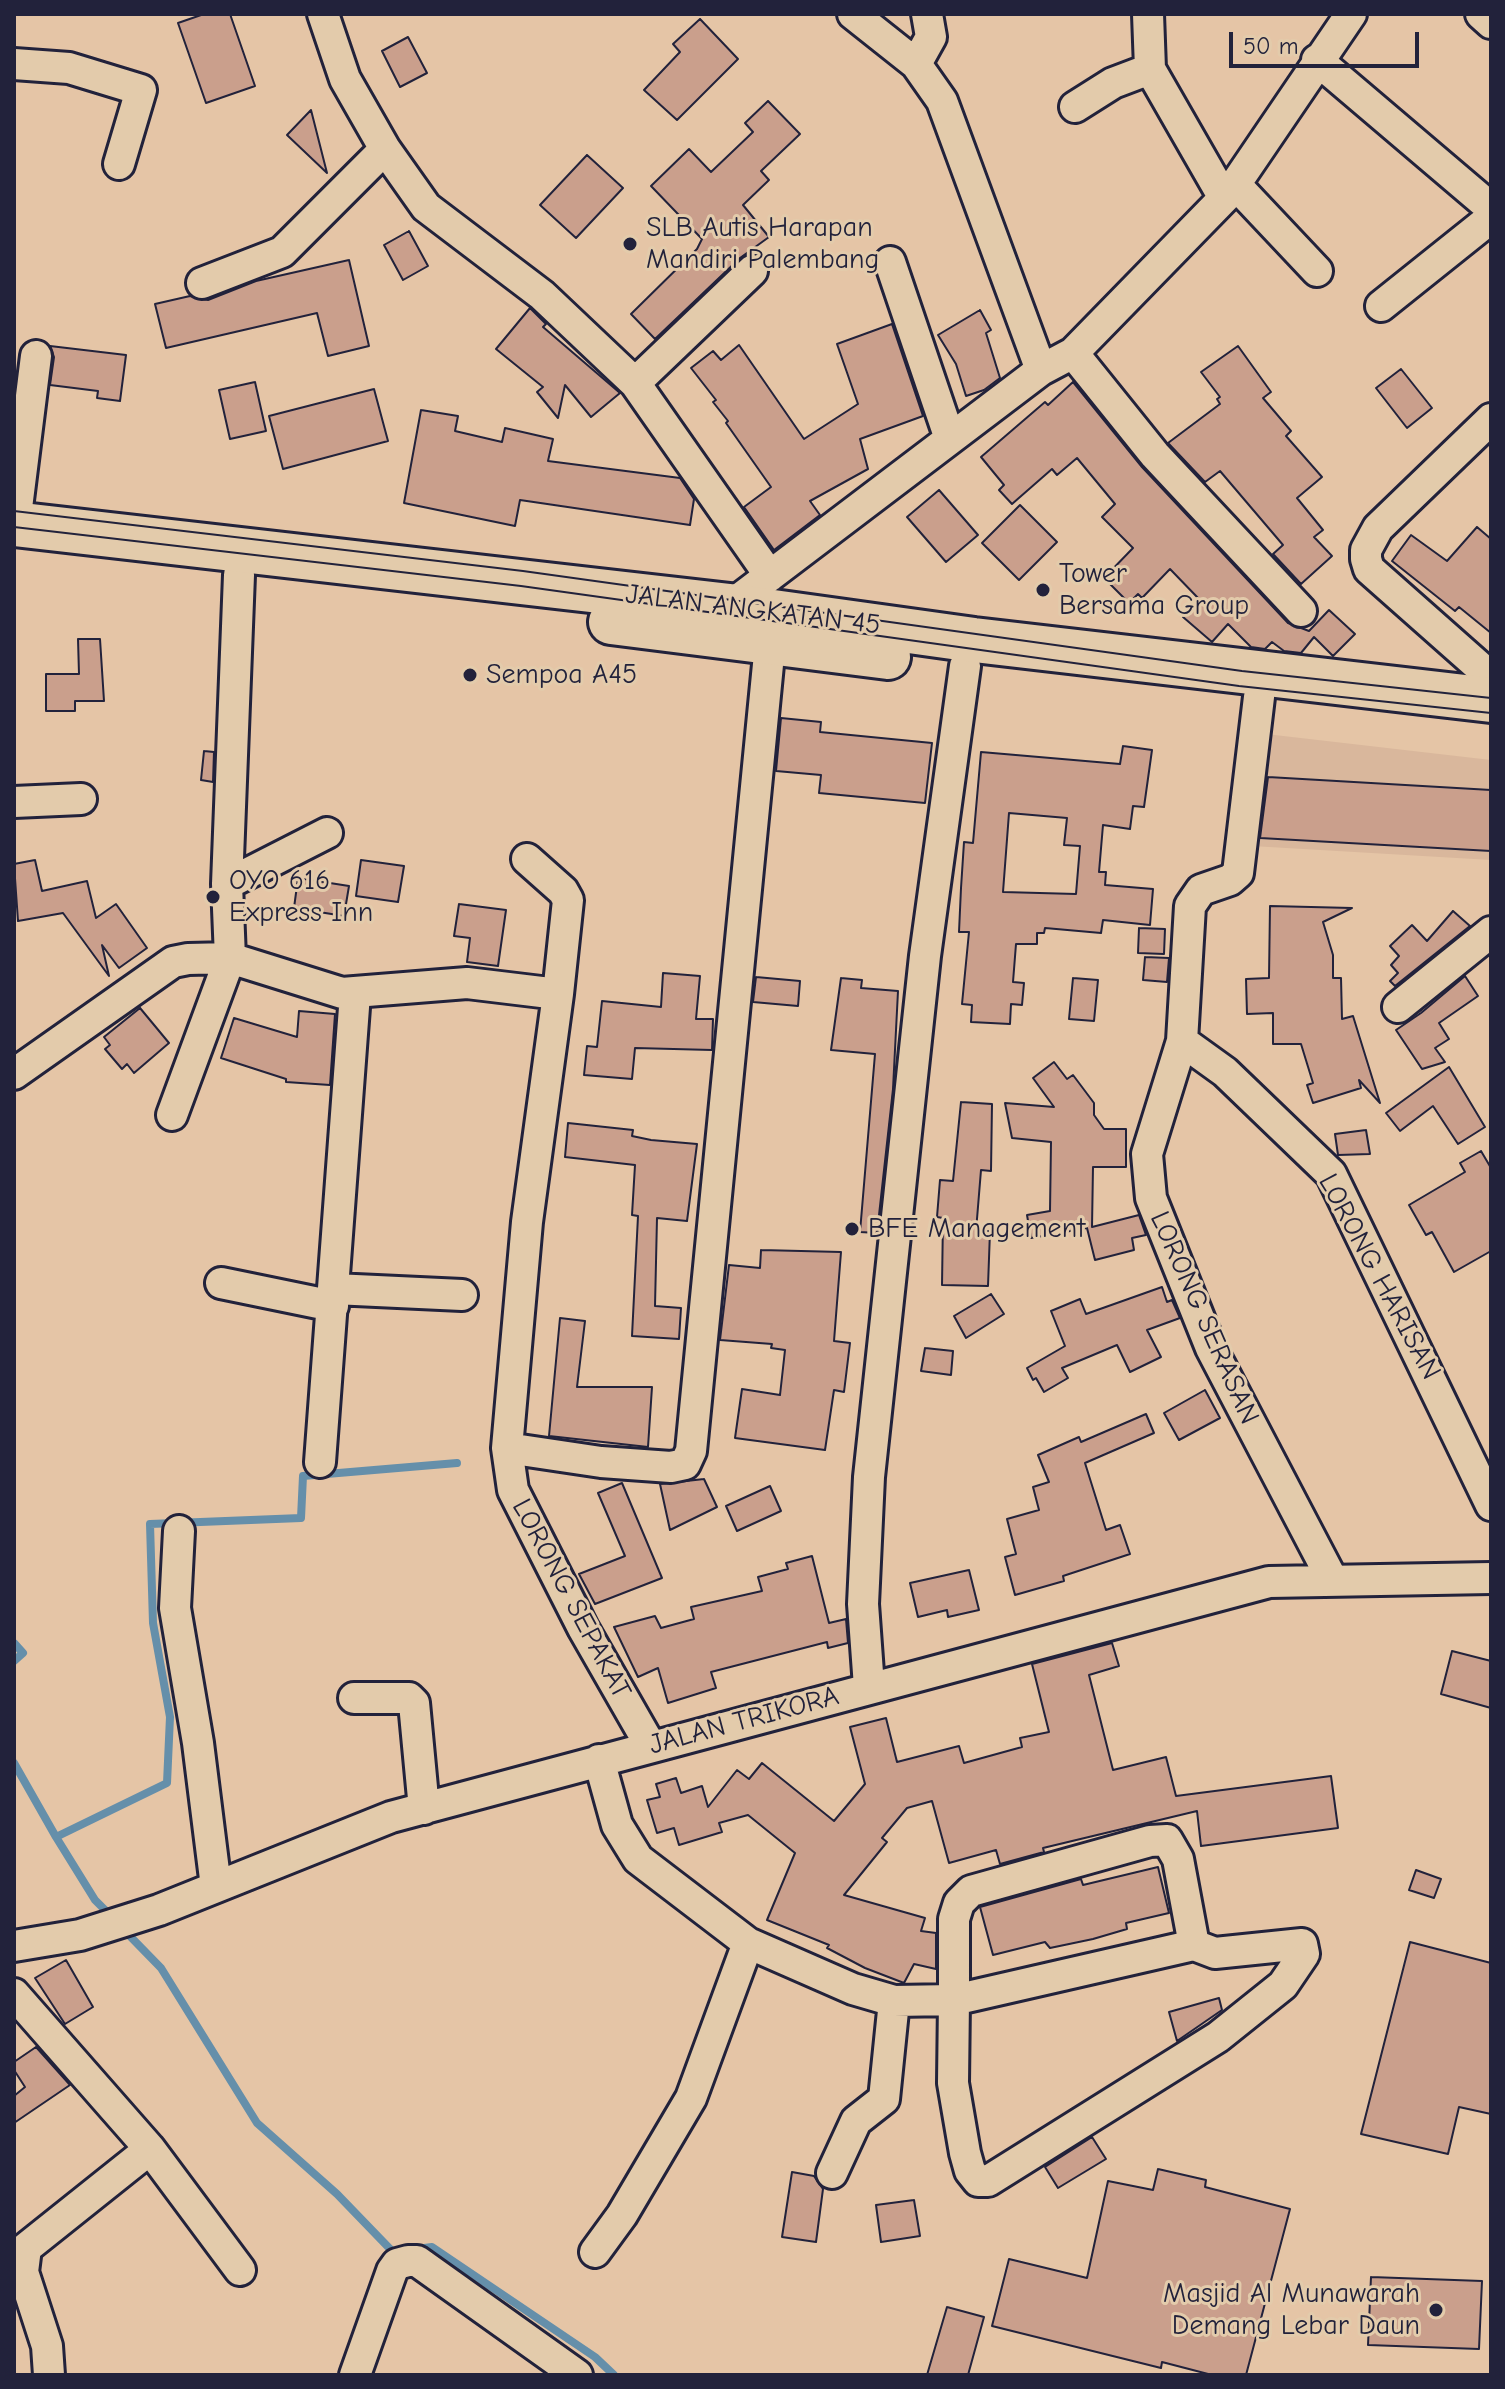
<!DOCTYPE html>
<style>
body{margin:0}
#map{position:relative;width:1505px;height:2389px;overflow:hidden;background:#e5c5a6;font-family:"Comic Neue",sans-serif}
canvas{display:block}
.frame{position:absolute;inset:0;border:16px solid #22223b;pointer-events:none}
.scale{position:absolute;left:1229px;top:32px;width:190px;height:36px;box-sizing:border-box;border:4px solid #22223b;border-top:0;padding-left:10px;font-size:24px;line-height:28px;white-space:nowrap;color:#22223b;-webkit-text-stroke:6px #e3cbab;paint-order:stroke}
</style>
<div id="map">
<canvas width="1505" height="2389"></canvas>
<div class="frame"></div>
<div class="scale">50 m</div>
</div>
<script>
const g = document.querySelector('canvas').getContext('2d');
g.lineJoin = 'round';
function fill(path, color) { g.fillStyle = color; g.fill(path, 'evenodd'); }
const poly = rows => new Path2D(rows.map(r => 'M' + r).join(''));
function strokePath(path, color, width, dash) { g.strokeStyle = color; g.lineWidth = width; g.lineCap = dash ? 'butt' : 'round'; g.setLineDash(dash || []); g.stroke(path); }
function drawText(font, color, halo, rows, align = 'center') {
  g.font = font + ' "Comic Neue",sans-serif'; g.lineWidth = 6; g.setLineDash([]); g.textBaseline = 'middle'; g.strokeStyle = halo; g.fillStyle = color; for (const [text, x, y, turn = 0] of rows) {
    g.save(); g.translate(x, y); g.rotate((+turn || 0) * Math.PI / 180); g.textAlign = isNaN(turn) ? turn : align; if (halo) g.strokeText(text, 0, 0); g.fillText(text, 0, 0); g.restore();
  }
}
fill(poly([
 [1266,734,1491,760,1491,860,1252,846]
]), '#d9b79c');
strokePath(poly([
 [14,1643,23,1653,14,1661],
 [14,1763,56,1837],
 [113,1918,95,1900,56,1837,167,1783,170,1717,153,1623,150,1524,301,1518,303,1476,457,1463],
 [122,1928,161,1968,257,2123,337,2194,393,2252,432,2247,595,2357,614,2375]
]), '#658faa', 8);
const building = poly([
 [204,14,230,14,255,86,206,103,178,23,204,14],
 [700,19,738,59,677,120,644,90,680,52,673,44,700,19],
 [408,37,427,73,400,87,382,51,408,37],
 [768,101,800,134,761,171,769,180,743,205,769,237,740,258,655,339,631,314,697,249,702,239,651,186,689,149,711,172,753,132,745,123,768,101],
 [311,110,327,173,287,135,311,110],
 [587,155,623,188,576,238,540,205,587,155],
 [409,231,428,266,403,280,384,245,409,231],
 [349,260,369,346,328,356,317,313,166,348,155,304,190,296,208,300,256,281,349,260],
 [530,308,546,324,543,327,620,393,591,417,565,385,558,418,537,392,543,387,496,349,530,308],
 [980,310,991,330,986,333,1000,378,984,390,966,396,956,364,938,335,980,310],
 [892,324,923,416,860,439,868,469,810,501,820,515,774,550,744,507,771,487,726,423,728,421,713,402,716,400,691,368,713,351,721,360,739,345,804,439,858,404,837,344,892,324],
 [50,346,126,355,120,401,97,398,98,391,50,385,54,357,50,346],
 [1238,346,1271,392,1263,398,1291,431,1286,436,1322,477,1297,498,1323,530,1314,537,1332,556,1301,584,1273,554,1283,545,1220,471,1205,482,1168,443,1220,404,1217,399,1220,397,1201,372,1238,346],
 [1401,369,1432,408,1407,428,1376,388,1401,369],
 [255,382,266,431,230,439,219,390,255,382],
 [1073,382,1142,467,1288,623,1309,631,1329,610,1355,634,1333,656,1314,637,1301,653,1284,651,1272,642,1265,649,1251,647,1228,624,1212,642,1183,617,1199,599,1170,569,1142,598,1138,594,1129,603,1104,578,1133,548,1102,517,1115,504,1077,458,1057,475,1052,469,1012,504,999,490,1004,485,981,457,1045,402,1048,405,1073,382],
 [374,389,388,441,283,469,269,416,374,389],
 [421,410,458,416,455,431,502,442,505,428,553,439,548,461,680,478,694,499,690,525,520,500,515,526,404,503,421,410],
 [939,490,978,535,946,562,907,517,939,490],
 [1020,505,1057,542,1019,580,982,543,1020,505],
 [1477,527,1491,539,1491,633,1459,607,1455,611,1392,561,1411,535,1447,561,1477,527],
 [78,639,100,639,104,701,75,701,75,711,46,711,46,674,79,674,78,639],
 [781,718,821,722,820,732,932,743,925,803,819,793,821,775,776,771,781,718],
 [1123,746,1152,750,1144,807,1133,806,1130,829,1103,825,1099,872,1106,872,1105,885,1153,889,1150,925,1103,920,1101,933,1045,928,1044,933,1037,933,1037,944,1016,944,1013,982,1024,983,1022,1005,1011,1004,1010,1024,971,1022,972,1005,962,1004,969,932,959,932,961,888,964,842,973,843,981,752,1120,764,1123,746],
 [1009,813,1067,818,1064,845,1080,846,1076,894,1003,892,1009,813],
 [204,751,214,752,213,782,201,780,204,751],
 [1268,777,1491,790,1491,851,1260,838,1268,777],
 [35,860,42,891,87,881,96,918,116,904,147,948,119,968,102,945,109,976,63,913,18,921,14,864,35,860],
 [361,860,404,866,398,902,356,896,361,860],
 [298,878,349,886,344,916,294,908,298,878],
 [459,904,506,910,498,966,467,962,470,938,454,936,459,904],
 [1270,906,1352,908,1323,922,1333,955,1333,978,1341,978,1342,1019,1353,1016,1380,1103,1359,1080,1361,1088,1313,1103,1307,1085,1313,1083,1301,1044,1273,1044,1273,1013,1247,1014,1246,979,1269,978,1270,906],
 [1453,911,1470,926,1395,986,1390,981,1398,973,1391,965,1399,956,1390,946,1412,925,1427,941,1453,911],
 [1139,928,1165,929,1164,954,1138,953,1139,928],
 [1145,957,1169,958,1167,982,1143,980,1145,957],
 [663,973,700,976,696,1019,713,1019,712,1050,635,1048,632,1079,584,1075,587,1046,597,1047,602,1001,661,1007,663,973],
 [1465,976,1478,996,1439,1023,1449,1039,1435,1048,1445,1062,1422,1069,1396,1030,1421,1013,1465,976],
 [756,977,800,981,798,1006,753,1002,756,977],
 [841,978,862,980,861,988,898,991,893,1089,877,1233,860,1232,875,1054,831,1050,841,978],
 [1073,978,1098,980,1094,1021,1069,1019,1073,978],
 [140,1008,169,1043,134,1073,127,1064,122,1069,105,1049,110,1045,104,1037,140,1008],
 [299,1011,335,1014,330,1085,286,1082,286,1079,221,1058,234,1018,297,1037,299,1011],
 [1054,1062,1067,1079,1073,1075,1094,1103,1094,1115,1104,1129,1126,1129,1126,1167,1093,1167,1092,1227,1139,1215,1146,1235,1132,1238,1134,1250,1095,1260,1087,1228,1031,1238,1027,1215,1050,1211,1051,1142,1012,1138,1005,1103,1054,1107,1033,1078,1054,1062],
 [1449,1067,1485,1127,1458,1144,1433,1106,1400,1131,1386,1113,1449,1067],
 [961,1102,992,1104,991,1171,981,1170,976,1231,990,1231,988,1286,942,1285,943,1218,937,1217,940,1180,953,1181,961,1102],
 [568,1123,633,1130,632,1136,651,1140,697,1144,687,1221,657,1218,655,1306,681,1308,679,1339,632,1336,638,1216,632,1215,635,1165,565,1157,568,1123],
 [1366,1130,1370,1154,1338,1155,1335,1134,1366,1130],
 [1481,1151,1491,1168,1491,1251,1454,1272,1432,1232,1426,1235,1409,1205,1465,1172,1460,1163,1481,1151],
 [761,1250,841,1252,834,1341,850,1343,844,1392,834,1390,825,1450,735,1438,742,1389,780,1395,785,1350,771,1348,772,1344,720,1340,729,1265,760,1268,761,1250],
 [1162,1287,1167,1302,1172,1300,1180,1318,1147,1330,1161,1357,1130,1372,1117,1345,1062,1368,1068,1378,1044,1392,1036,1378,1033,1380,1027,1368,1065,1346,1051,1311,1080,1299,1086,1314,1162,1287],
 [991,1294,1004,1314,966,1338,954,1316,991,1294],
 [560,1318,585,1321,577,1387,652,1387,648,1447,549,1436,560,1318],
 [925,1348,953,1351,951,1375,921,1371,925,1348],
 [1205,1390,1220,1418,1179,1440,1164,1413,1205,1390],
 [1146,1414,1154,1433,1085,1463,1106,1530,1120,1525,1130,1554,1063,1576,1064,1581,1015,1595,1005,1557,1016,1554,1007,1519,1039,1510,1033,1487,1049,1482,1038,1455,1079,1437,1081,1442,1146,1414],
 [704,1479,717,1507,670,1530,660,1484,704,1479],
 [622,1483,662,1578,595,1604,579,1574,625,1556,598,1493,622,1483],
 [770,1486,781,1511,737,1531,726,1506,770,1486],
 [812,1556,829,1623,846,1619,848,1643,828,1648,827,1642,711,1672,716,1688,668,1703,658,1668,638,1677,614,1627,655,1616,661,1628,694,1619,691,1607,762,1591,758,1577,788,1569,786,1563,812,1556],
 [969,1570,979,1610,948,1617,947,1610,918,1617,910,1583,969,1570],
 [1112,1643,1119,1666,1089,1675,1113,1770,1166,1757,1176,1796,1331,1776,1338,1828,1201,1846,1197,1811,1043,1848,1044,1852,1000,1864,996,1850,949,1863,932,1801,907,1808,882,1838,887,1842,844,1895,925,1918,921,1931,936,1933,936,1969,914,1964,904,1983,865,1968,827,1948,829,1945,767,1920,795,1853,748,1815,719,1823,722,1832,679,1845,674,1828,657,1833,647,1800,660,1797,656,1784,676,1778,681,1793,702,1786,708,1807,737,1770,749,1779,762,1763,834,1821,865,1784,850,1727,886,1718,897,1762,959,1746,964,1763,1022,1747,1020,1738,1049,1732,1032,1664,1112,1643],
 [1452,1651,1491,1661,1491,1708,1441,1694,1452,1651],
 [1158,1867,1169,1913,1126,1923,1127,1929,1093,1939,1050,1948,1045,1942,993,1955,980,1907,1081,1879,1083,1885,1158,1867],
 [1416,1870,1441,1879,1434,1898,1409,1890,1416,1870],
 [1410,1942,1491,1963,1491,2114,1459,2107,1448,2154,1361,2134,1410,1942],
 [66,1960,93,2007,65,2024,35,1978,66,1960],
 [1219,1998,1222,2010,1177,2041,1169,2012,1219,1998],
 [36,2047,70,2085,14,2123,14,2096,25,2087,14,2070,14,2062,36,2047],
 [1092,2137,1106,2159,1058,2188,1045,2167,1092,2137],
 [1158,2169,1206,2180,1205,2187,1290,2209,1246,2375,1212,2375,1162,2362,1161,2368,992,2326,1009,2259,1087,2278,1108,2181,1153,2190,1158,2169],
 [792,2172,814,2176,823,2189,816,2242,782,2237,792,2172],
 [914,2200,920,2236,881,2242,876,2205,914,2200],
 [1371,2277,1482,2281,1479,2349,1368,2345,1371,2277],
 [947,2307,984,2317,968,2375,927,2375,947,2307]
]);
fill(building, '#ca9f8c');
strokePath(building, '#22223b', 2);
const street = poly([
 [323,14,345,79,385,149,426,207,542,295,635,383,770,576],
 [853,14,916,64,942,101,1041,370],
 [1148,14,1150,69,1224,198],
 [1481,14,1491,23],
 [1317,60,1491,208],
 [14,64,69,68,141,90,119,164],
 [916,64,931,37,927,14],
 [1075,107,1113,83,1150,69],
 [1235,184,1317,271],
 [890,262,950,439],
 [202,283,282,252,385,149],
 [1381,306,1491,218],
 [1073,353,1155,455,1301,611],
 [635,383,752,271],
 [1491,419,1378,528,1366,550,1366,559,1369,569,1491,677],
 [15,524,36,356],
 [730,606,1041,370,1073,353,1230,192,1351,14],
 [1259,697,1238,873,1230,880,1201,890,1190,906,1182,1041,1225,1072,1331,1174,1491,1505],
 [14,802,81,799],
 [527,859,563,891,568,900,558,994],
 [227,884,327,833],
 [1398,1007,1491,932],
 [1182,1041,1147,1154,1151,1198,1211,1348,1333,1581],
 [14,1074,173,962,188,959,230,958,342,993,467,983,558,994,527,1222,507,1448,601,1462,671,1467,685,1464,691,1451,770,644],
 [172,1115,230,958,227,884,239,575],
 [221,1283,333,1306],
 [334,1289,462,1295],
 [507,1448,513,1490,583,1628,650,1745],
 [320,1462,355,994],
 [179,1531,175,1608,198,1743,216,1887],
 [869,1687,863,1604,869,1477,925,956,965,666],
 [354,1698,409,1698,414,1703,424,1809],
 [599,1760,617,1825,638,1859,748,1943,853,1989,894,2001,954,2000,1194,1945,1215,1953,1302,1944,1304,1954,1283,1985,1218,2037,988,2181,978,2181,970,2171,965,2153,953,2083,954,2000,954,1919,959,1903,971,1891,1150,1841,1167,1840,1178,1859,1194,1945],
 [14,1946,80,1935,159,1910,391,1817,1269,1582,1491,1578],
 [14,1994,150,2149,26,2248,23,2272,47,2346,49,2375],
 [150,2149,240,2270],
 [832,2173,856,2121,884,2099,894,2001],
 [595,2252,622,2215,691,2098,748,1943],
 [355,2375,392,2271,397,2264,408,2261,417,2261,577,2375]
]);
const primary = poly([
 [14,524,730,606,974,640,1491,700],
 [611,622,888,657]
]);
strokePath(street, '#22223b', 36);
strokePath(primary, '#22223b', 50);
strokePath(street, '#e3cbab', 30);
strokePath(primary, '#e3cbab', 44);
strokePath(poly([
 [14,511,523,571,1242,671,1491,698],
 [14,527,521,586,1239,686,1491,713]
]), '#22223b', 2);
for (const [x, y, r, color] of [
 [630,244,8,"#22223b"],
 [1043,590,8,"#22223b"],
 [470,675,8,"#22223b"],
 [213,897,8,"#22223b"],
 [852,1229,8,"#22223b"],
 [1436,2310,8,"#22223b"]
]) { const dot = new Path2D(); dot.arc(x, y, r, 0, 2 * Math.PI); g.fillStyle = color; g.fill(dot); strokePath(dot, '#e3cbab', 3); }
drawText('28px', '#22223b', '#e3cbab', [
 ["SLB Autis Harapan",646,228],
 ["Mandiri Palembang",646,260],
 ["Tower",1059,574],
 ["Bersama Group",1059,606],
 ["Sempoa A45",486,675],
 ["OYO 616",229,881],
 ["Express Inn",229,913],
 ["BFE Management",868,1229],
 ["Masjid Al Munawarah",1420,2294,"right"],
 ["Demang Lebar Daun",1420,2326,"right"]
], 'left');
drawText('28px', '#22223b', '#e3cbab', [
 ["JALAN ANGKATAN 45",753,610,7],
 ["LORONG HARISAN",1379,1277,62],
 ["LORONG SERASAN",1204,1318,66],
 ["LORONG SEPAKAT",571,1599,62],
 ["JALAN TRIKORA",744,1721,-15]
]);
</script>
